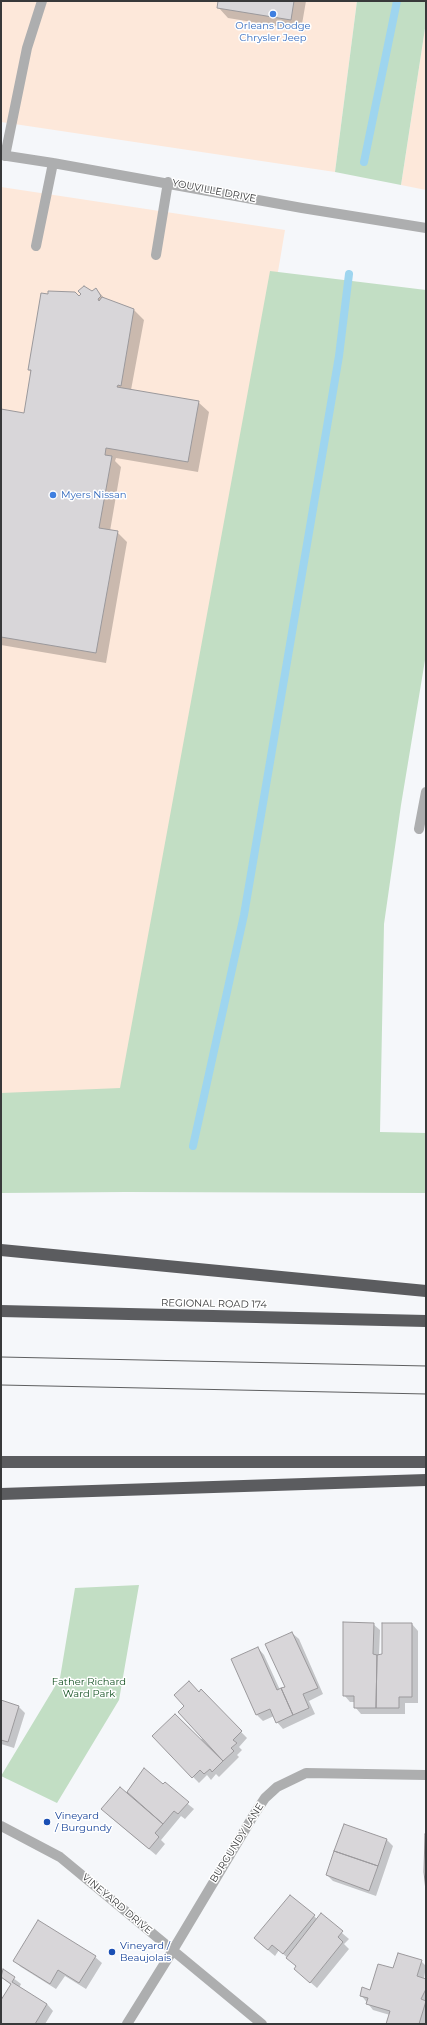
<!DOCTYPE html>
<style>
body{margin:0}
#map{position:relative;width:427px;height:2025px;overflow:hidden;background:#f5f7fa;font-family:Montserrat,sans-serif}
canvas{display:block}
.frame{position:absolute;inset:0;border:2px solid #38393a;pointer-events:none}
</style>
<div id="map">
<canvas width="427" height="2025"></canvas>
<div class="frame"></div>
</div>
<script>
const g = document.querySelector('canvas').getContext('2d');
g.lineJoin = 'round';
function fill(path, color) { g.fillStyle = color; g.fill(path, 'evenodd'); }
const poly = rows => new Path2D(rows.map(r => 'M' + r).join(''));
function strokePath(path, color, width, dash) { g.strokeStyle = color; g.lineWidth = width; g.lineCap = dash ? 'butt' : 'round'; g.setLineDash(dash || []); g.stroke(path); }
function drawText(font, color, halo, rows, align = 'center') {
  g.font = font + ' Montserrat,sans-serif'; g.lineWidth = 3; g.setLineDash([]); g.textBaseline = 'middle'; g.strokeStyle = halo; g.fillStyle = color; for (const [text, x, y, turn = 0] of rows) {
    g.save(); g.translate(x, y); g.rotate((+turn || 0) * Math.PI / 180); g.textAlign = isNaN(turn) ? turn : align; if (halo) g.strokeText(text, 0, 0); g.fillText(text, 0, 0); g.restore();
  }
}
fill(poly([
 [1,1,357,1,335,172,1,122],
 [426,22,426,190,401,185],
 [1,187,285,230,136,1117,1,1113]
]), '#fde8da');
fill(poly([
 [357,1,426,1,426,22,401,185,335,172],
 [270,271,426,290,426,654,401,805,384,924,380,1132,426,1133,426,1193,126,1192,1,1193,1,1093,120,1088],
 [139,1585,119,1700,57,1803,1,1776,60,1678,75,1588]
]), '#c2dec4');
fill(poly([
 [218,1,306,1,301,30,228,18,218,7],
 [96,289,106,300,133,309,144,320,131,390,198,402,209,412,198,472,116,458,115,461,121,467,110,531,117,532,127,542,106,663,1,645,1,410,25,414,32,373,29,370,79,297],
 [373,1624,380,1630,379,1656,383,1655,412,1624,418,1631,418,1703,405,1703,405,1714,361,1714,355,1707,355,1702,350,1702,344,1695],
 [292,1633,299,1639,323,1694,309,1701,315,1714,283,1729,277,1722,274,1716,263,1721,257,1715,258,1648,264,1655,280,1690,286,1687],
 [201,1691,247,1738,239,1747,242,1750,237,1755,239,1757,219,1777,216,1774,211,1780,207,1775,199,1783,153,1736,199,1741,204,1737,199,1693],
 [1,1701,18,1706,25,1713,14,1748,1,1744],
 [144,1769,194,1809,185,1819,181,1816,161,1840,165,1844,156,1855,109,1816],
 [344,1825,387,1840,393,1846,376,1896,333,1881,327,1875],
 [321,1915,349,1939,344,1944,349,1949,317,1988,302,1975,297,1967,279,1950,275,1956,262,1945,314,1916,317,1919],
 [95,1957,102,1963,86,1989,65,1976,56,1989,21,1967,14,1961],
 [421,1961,426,1966,424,1979,426,1980,426,2024,387,2024,390,2015,373,2010,361,1995,371,1991,394,1969],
 [4,1971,21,1984,19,1988,47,2004,53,2011,45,2024,1,2024,1,2002,11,1985,1,1977]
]), '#0003');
strokePath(poly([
 [364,162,397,1],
 [193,1146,244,915,339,356,349,274]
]), '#9ed5ef', 8);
const building = poly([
 [218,1,294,1,291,20,217,8,218,1],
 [84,286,92,291,96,288,101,296,98,299,99,301,102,297,134,309,121,386,118,385,117,387,199,401,188,462,106,448,105,455,112,456,99,528,118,531,96,653,1,637,1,409,24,413,31,370,28,370,41,293,48,294,48,291,75,292,79,296,81,294,78,291,84,286],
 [343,1622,374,1623,373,1654,377,1655,376,1708,354,1708,354,1696,343,1696,343,1622],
 [382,1623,412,1623,412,1697,399,1697,399,1708,376,1708,377,1655,382,1654,382,1623],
 [292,1632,318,1688,303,1694,309,1708,293,1715,281,1688,285,1687,265,1644,292,1632],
 [258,1647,277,1690,281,1688,293,1715,276,1723,270,1709,256,1715,231,1659,258,1647],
 [189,1681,199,1692,201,1689,242,1731,233,1740,237,1743,231,1748,234,1751,223,1761,178,1712,184,1706,174,1695,189,1681],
 [1,1700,19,1706,8,1742,1,1740,1,1700],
 [175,1714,223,1761,212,1772,210,1769,204,1774,200,1770,192,1778,152,1736,175,1714],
 [144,1768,163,1784,165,1782,189,1802,178,1814,174,1811,163,1824,127,1792,144,1768],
 [120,1787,163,1824,155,1833,159,1837,149,1849,101,1809,120,1787],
 [344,1824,387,1839,378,1866,334,1851,344,1824],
 [425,1834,426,1834,426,1891,424,1872,425,1834],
 [334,1851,378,1866,369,1891,326,1875,334,1851],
 [290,1895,315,1915,283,1954,272,1945,268,1950,254,1938,290,1895],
 [321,1913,343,1931,338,1937,343,1942,310,1983,294,1969,296,1966,286,1958,321,1913],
 [38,1920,96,1956,79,1983,58,1970,50,1984,13,1961,38,1920],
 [398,1953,422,1960,417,1976,426,1979,426,1989,421,1999,426,2001,419,2024,386,2024,390,2011,366,2004,368,1998,360,1996,362,1987,370,1990,378,1964,393,1968,398,1953],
 [3,1969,15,1977,12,1982,47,2004,35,2024,1,2024,1,2000,11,1984,1,1977,3,1969]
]);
fill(building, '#d8d6d9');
strokePath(building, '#9b999c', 1);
strokePath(poly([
 [1,155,53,163,302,208,426,228],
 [5,156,27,48,42,1],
 [36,246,53,163],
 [156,255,168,182],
 [419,829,426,792],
 [1,1826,60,1857,262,2024],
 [127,2024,173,1950,255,1813,265,1798,277,1787,306,1773,426,1775]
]), '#adaeaf', 10);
strokePath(poly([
 [1,1250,426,1291],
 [1,1311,426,1321],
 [1,1462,426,1462],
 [1,1494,426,1480]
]), '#5b5c5f', 12);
strokePath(poly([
 [1,1357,426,1366],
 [1,1385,426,1394]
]), '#5e5f60', 1);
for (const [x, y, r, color] of [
 [273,14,4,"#3f7fe0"],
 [53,495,4,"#3f7fe0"],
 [47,1822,4,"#1a4fb4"],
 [112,1952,4,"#1a4fb4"]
]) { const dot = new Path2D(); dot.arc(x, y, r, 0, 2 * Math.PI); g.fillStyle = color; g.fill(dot); strokePath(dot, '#fff', 1.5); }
drawText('10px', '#366cbe', '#fff', [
 ["Orleans Dodge",273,26],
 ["Chrysler Jeep",273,38],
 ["Myers Nissan",61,495,"left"]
]);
drawText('10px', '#38393a', '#fff', [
 ["YOUVILLE DRIVE",214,191,11],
 ["REGIONAL ROAD 174",214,1304,1],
 ["BURGUNDY LANE",237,1843,-58],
 ["VINEYARD DRIVE",117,1904,40]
]);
drawText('10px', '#145122', '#fff', [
 ["Father Richard",89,1682],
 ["Ward Park",89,1694]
]);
drawText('10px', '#164399', '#fff', [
 ["Vineyard",55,1816],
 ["/ Burgundy",55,1828],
 ["Vineyard /",120,1946],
 ["Beaujolais",120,1958]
], 'left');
</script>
